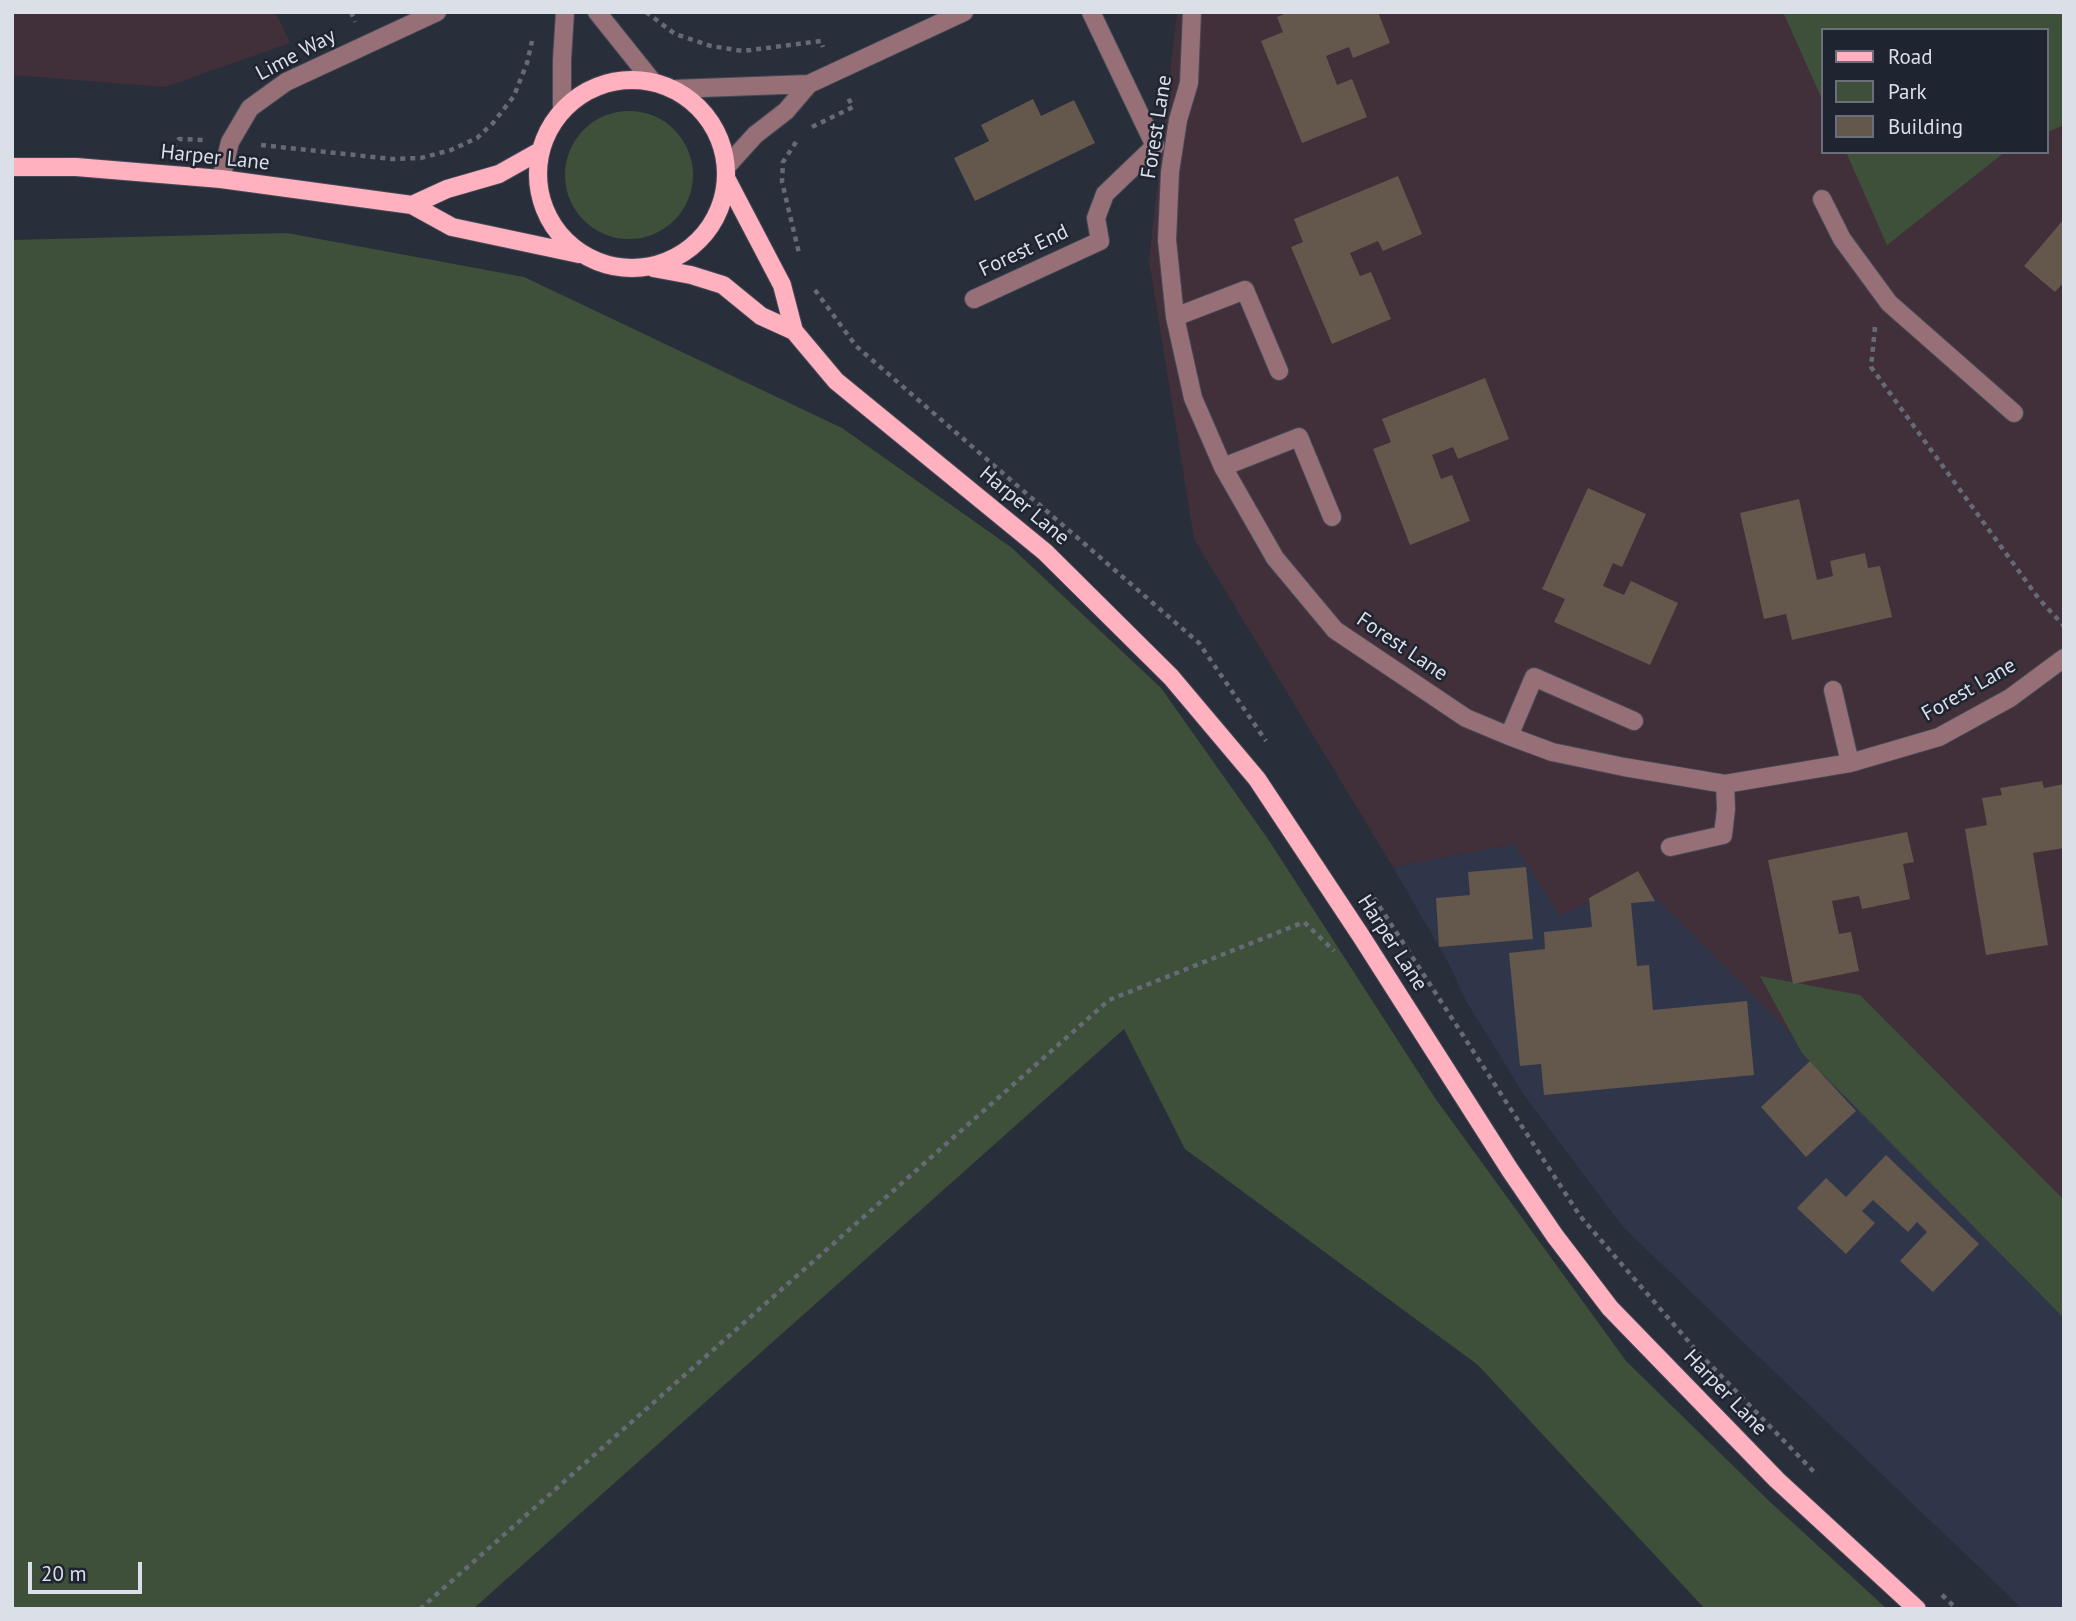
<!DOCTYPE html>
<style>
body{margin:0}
#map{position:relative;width:2076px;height:1621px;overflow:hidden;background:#292e3b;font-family:"PT Sans",sans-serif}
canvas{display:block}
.frame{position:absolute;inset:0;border:14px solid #dbdfe7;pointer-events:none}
.legend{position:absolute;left:1821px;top:28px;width:228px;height:126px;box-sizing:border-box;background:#1f2431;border:2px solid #6a6f7a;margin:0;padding:9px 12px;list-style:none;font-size:21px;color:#dbdfe7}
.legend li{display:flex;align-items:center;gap:14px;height:35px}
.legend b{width:35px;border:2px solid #6a6f7a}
.scale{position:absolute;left:28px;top:1562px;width:114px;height:32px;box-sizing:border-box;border:4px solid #dbdfe7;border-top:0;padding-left:9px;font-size:21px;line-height:24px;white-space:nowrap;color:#dbdfe7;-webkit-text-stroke:5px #1f2431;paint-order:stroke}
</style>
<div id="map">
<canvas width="2076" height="1621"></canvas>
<div class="frame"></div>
<ul class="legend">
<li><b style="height:9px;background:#ffb1bf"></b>Road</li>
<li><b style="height:19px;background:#3e503a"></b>Park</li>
<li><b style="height:19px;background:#64574c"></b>Building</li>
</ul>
<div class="scale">20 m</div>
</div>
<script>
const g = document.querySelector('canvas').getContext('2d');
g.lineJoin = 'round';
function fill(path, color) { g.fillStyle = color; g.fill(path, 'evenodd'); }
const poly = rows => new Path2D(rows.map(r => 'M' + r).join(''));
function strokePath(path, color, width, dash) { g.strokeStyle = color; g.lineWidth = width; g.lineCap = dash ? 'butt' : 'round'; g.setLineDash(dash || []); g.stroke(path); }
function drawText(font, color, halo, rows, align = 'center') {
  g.font = font + ' "PT Sans",sans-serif'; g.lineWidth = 5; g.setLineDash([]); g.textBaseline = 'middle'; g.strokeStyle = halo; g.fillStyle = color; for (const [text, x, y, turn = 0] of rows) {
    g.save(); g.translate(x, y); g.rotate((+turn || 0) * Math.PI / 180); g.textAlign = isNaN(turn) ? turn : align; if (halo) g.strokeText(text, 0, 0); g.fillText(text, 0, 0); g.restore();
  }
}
fill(poly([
 [1514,844,1639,881,2064,1308,2064,1609,2023,1609,1625,1229,1526,1098,1466,1001,1449,964,1393,867]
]), '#303649');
fill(poly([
 [12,12,275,12,290,43,165,87,12,75],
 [1177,12,2064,12,2064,1308,1639,881,1560,915,1514,844,1393,867,1194,539,1149,260],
 [1822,30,2046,30,2046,152,1822,152]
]), '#413039');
fill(poly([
 [1783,12,2064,12,2064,125,2046,133,2046,30,1822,30,1822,99],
 '565 175a64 64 0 1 1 128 0a64 64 0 1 1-128 0Z',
 [1846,152,2005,152,1887,245],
 [287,233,524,277,842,428,1012,548,1161,688,1268,839,1435,1098,1626,1361,1768,1500,1887,1609,1705,1609,1478,1365,1185,1149,1124,1029,473,1609,12,1609,12,240],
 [1760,976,1860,995,2064,1200,2064,1318,1802,1053]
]), '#3e503a');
fill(poly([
 [1289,12,1378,12,1390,43,1353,58,1349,47,1326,56,1337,85,1352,79,1367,117,1302,143,1261,41,1283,32,1277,17],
 [1033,99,1041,116,1074,100,1095,143,975,201,954,158,989,141,981,125],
 [1398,176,1422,234,1383,251,1378,241,1350,253,1360,276,1371,272,1391,319,1332,344,1291,247,1303,242,1294,219],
 [2064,219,2064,282,2055,292,2024,266],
 [1485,378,1509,439,1458,459,1453,447,1432,455,1441,479,1452,475,1470,521,1410,545,1373,449,1391,442,1382,419],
 [1588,488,1646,514,1622,567,1613,563,1603,586,1624,595,1631,581,1678,603,1650,665,1554,622,1565,599,1542,589],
 [1799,499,1817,580,1833,576,1830,561,1865,553,1868,568,1880,566,1892,617,1792,640,1786,614,1764,619,1740,513],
 [2042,781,2044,788,2064,784,2064,848,2033,853,2048,945,1986,955,1965,829,1987,825,1982,798,2002,795,2000,788],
 [1907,832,1914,862,1903,864,1910,899,1862,909,1859,896,1832,901,1839,934,1851,932,1859,971,1793,984,1768,860],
 [1526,867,1533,939,1439,947,1436,898,1470,895,1468,872],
 [1638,871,1655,901,1631,903,1637,966,1649,965,1653,1010,1747,1001,1754,1075,1544,1095,1541,1064,1520,1066,1509,953,1545,949,1544,932,1592,927,1589,898],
 [1810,1061,1856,1111,1806,1157,1761,1107],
 [1886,1155,1979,1244,1933,1292,1900,1261,1927,1232,1917,1222,1908,1232,1873,1200,1862,1211,1875,1223,1846,1254,1797,1208,1826,1178,1846,1197]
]), '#64574c');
const minor = poly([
 [597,12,653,82],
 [1192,12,1189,83,1178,120,1170,172,1167,240,1175,317,1193,398,1223,467,1275,558,1335,630,1466,718,1509,736,1552,752,1624,767,1725,784,1850,763,1939,737,2010,698,2064,658],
 [674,89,809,84,964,12],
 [562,111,562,60,565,12],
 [727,166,755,135,786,111,809,84],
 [221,179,230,142,250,108,286,82,437,12],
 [1822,199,1842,239,1889,303,2014,413],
 [974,299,1100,241,1096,218,1105,194,1155,146,1091,12],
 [1175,317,1245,290,1279,371],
 [1223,467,1299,437,1332,517],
 [1833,690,1850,763],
 [1509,736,1534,677,1634,721],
 [1670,847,1723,835,1726,809,1725,784]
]);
const major = poly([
 '538 174a94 94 0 1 1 188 0a94 94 0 1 1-188 0Z',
 [12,167,76,167,221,179,412,205,452,227,579,254],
 [727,180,782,285,794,331,836,381,1045,552,1171,677,1257,779,1361,936,1510,1170,1555,1236,1610,1308,1777,1480,1917,1609],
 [412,205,447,189,499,174,540,151],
 [653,268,691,275,723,285,761,316,794,331]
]);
strokePath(minor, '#454a57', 20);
strokePath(major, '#454a57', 20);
strokePath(poly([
 [351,12,355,22],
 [646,12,675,34,711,46,743,51,821,41,823,47],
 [812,127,853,107,847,96],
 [796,142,783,162,782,182,799,253],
 [261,145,392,159,421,158,451,150,477,138,493,123,514,96,527,63,532,41],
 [172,148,179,139,204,140],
 [815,290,856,346,1199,643,1266,741],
 [1875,327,1871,367,2039,599,2064,626],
 [1374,898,1580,1216,1695,1349,1817,1475],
 [1942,1595,1957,1609],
 [420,1609,1109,1000,1304,922,1334,951]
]), '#666a76', 4.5, [5, 5]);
strokePath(minor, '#967076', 18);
strokePath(major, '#ffb1bf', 18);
drawText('21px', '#dbdfe7', '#1f2431', [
 ["Lime Way",296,55,-28],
 ["Forest Lane",1157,127,-81],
 ["Harper Lane",215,158,6],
 ["Forest End",1024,251,-25],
 ["Harper Lane",1024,506,40],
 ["Forest Lane",1402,647,34],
 ["Forest Lane",1969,690,-30],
 ["Harper Lane",1392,943,57],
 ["Harper Lane",1725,1393,46]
]);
</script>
